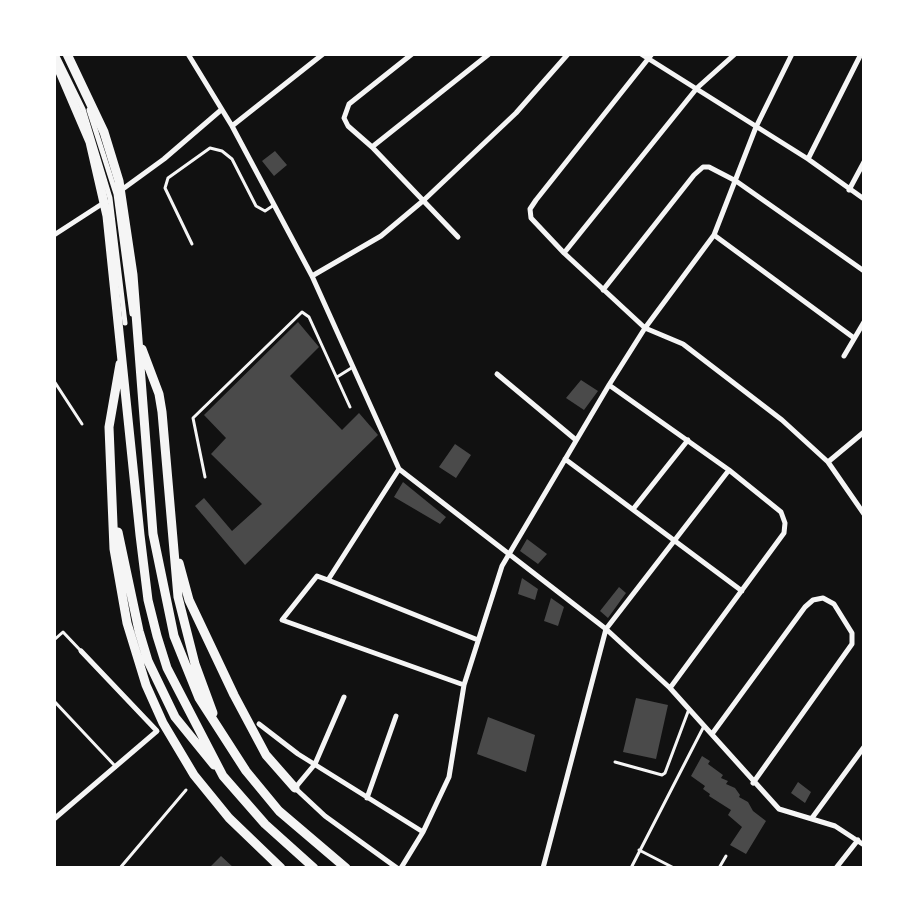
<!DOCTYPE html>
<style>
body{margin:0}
#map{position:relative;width:918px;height:922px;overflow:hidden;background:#111;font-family:"Source Serif 4",serif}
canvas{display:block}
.frame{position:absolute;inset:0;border:56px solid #fff;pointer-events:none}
</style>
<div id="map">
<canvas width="918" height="922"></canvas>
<div class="frame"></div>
</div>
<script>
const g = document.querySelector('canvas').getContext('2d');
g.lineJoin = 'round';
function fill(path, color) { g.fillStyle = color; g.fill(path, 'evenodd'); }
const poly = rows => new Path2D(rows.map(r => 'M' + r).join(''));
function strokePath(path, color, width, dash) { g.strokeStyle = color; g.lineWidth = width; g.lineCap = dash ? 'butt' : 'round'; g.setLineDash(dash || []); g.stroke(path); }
fill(poly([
 [275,151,287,165,274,176,262,161],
 [298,322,319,347,290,376,342,430,359,413,378,435,245,565,195,506,204,498,232,531,262,504,211,454,226,438,204,415],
 [581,380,598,391,584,410,566,398],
 [455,444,471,455,456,478,439,467],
 [403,482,446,517,440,524,394,497],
 [527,539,547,554,538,564,520,551],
 [522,578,538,589,535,600,518,594],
 [619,587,626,593,608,618,600,611],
 [551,598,564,607,558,626,544,621],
 [636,698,668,705,656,759,623,752],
 [488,717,535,735,526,772,477,754],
 [702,756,710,761,708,764,723,775,721,778,728,781,726,784,735,788,740,795,739,797,748,802,753,811,766,821,746,854,730,845,742,827,728,815,731,810,709,796,710,794,703,789,705,786,691,776],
 [798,782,811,792,805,803,791,793],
 [221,856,234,868,209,868]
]), '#4a4a4a');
strokePath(poly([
 [192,244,165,188,168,178,210,148,222,151,232,159,256,206,265,211,274,205],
 [337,377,353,367],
 [54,381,82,424],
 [205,477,193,418,302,312,309,317,350,407],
 [54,640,63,632,81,651],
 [54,701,116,767],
 [615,762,662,775,665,773,689,709],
 [639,850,674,868],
 [120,868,186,790],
 [631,868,704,726],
 [719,868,726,856]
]), '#f5f5f5', 3);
strokePath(poly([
 [56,54,83,109,110,198,125,323],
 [188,54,232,126,312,276,399,469,606,629,670,688,779,809,835,826,864,845],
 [412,54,349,104,344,118,348,126,372,147,458,237],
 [641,54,808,159,864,199],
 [652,54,536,200,530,209,531,218,564,253,645,328,683,344,782,420,828,462,864,514],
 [89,110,116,194,132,314],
 [232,126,323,54],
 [372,147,489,54],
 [808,159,861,54],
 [849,190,864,162],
 [120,191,164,159,221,110],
 [54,235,105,202],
 [714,235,854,338],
 [564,253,697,88,735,54],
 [312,276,381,236,424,200,516,113,568,54],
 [603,290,694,175,703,167,709,167,736,181,864,271],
 [844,356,864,322],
 [497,374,576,440],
 [609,385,729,470,781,512,785,523,784,533,670,688],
 [565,459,742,591],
 [828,462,864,432],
 [399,469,328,580,317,576,282,620,464,685],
 [634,508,688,440],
 [328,580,478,640],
 [344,697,315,764,295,788,325,816,397,868],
 [259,724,298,754,423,832],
 [712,734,805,607,813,600,823,598,834,604,852,633,852,644,753,783],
 [367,798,396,716],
 [812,818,864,747],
 [54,819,157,731,81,651],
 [401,868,423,832,449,777,464,685,502,566,609,385,645,328,714,235,756,127,792,54],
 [543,868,606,629,729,470],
 [836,868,858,840]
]), '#f5f5f5', 5);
strokePath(poly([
 [67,54,104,132,119,181,133,275,153,534,174,636,199,698,246,771,279,811,346,868],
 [54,58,90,142,107,216,140,535,148,600,157,636,167,668,223,776,265,824,314,868],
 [142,349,159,394,162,412,178,597,195,664,213,713],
 [120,364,109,427,114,549,127,623,146,685,163,723,194,775,229,818,281,868],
 [118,532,139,631,148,661,175,717,214,765],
 [179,563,189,600,234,695,266,755,295,788]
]), '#f5f5f5', 9);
</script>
